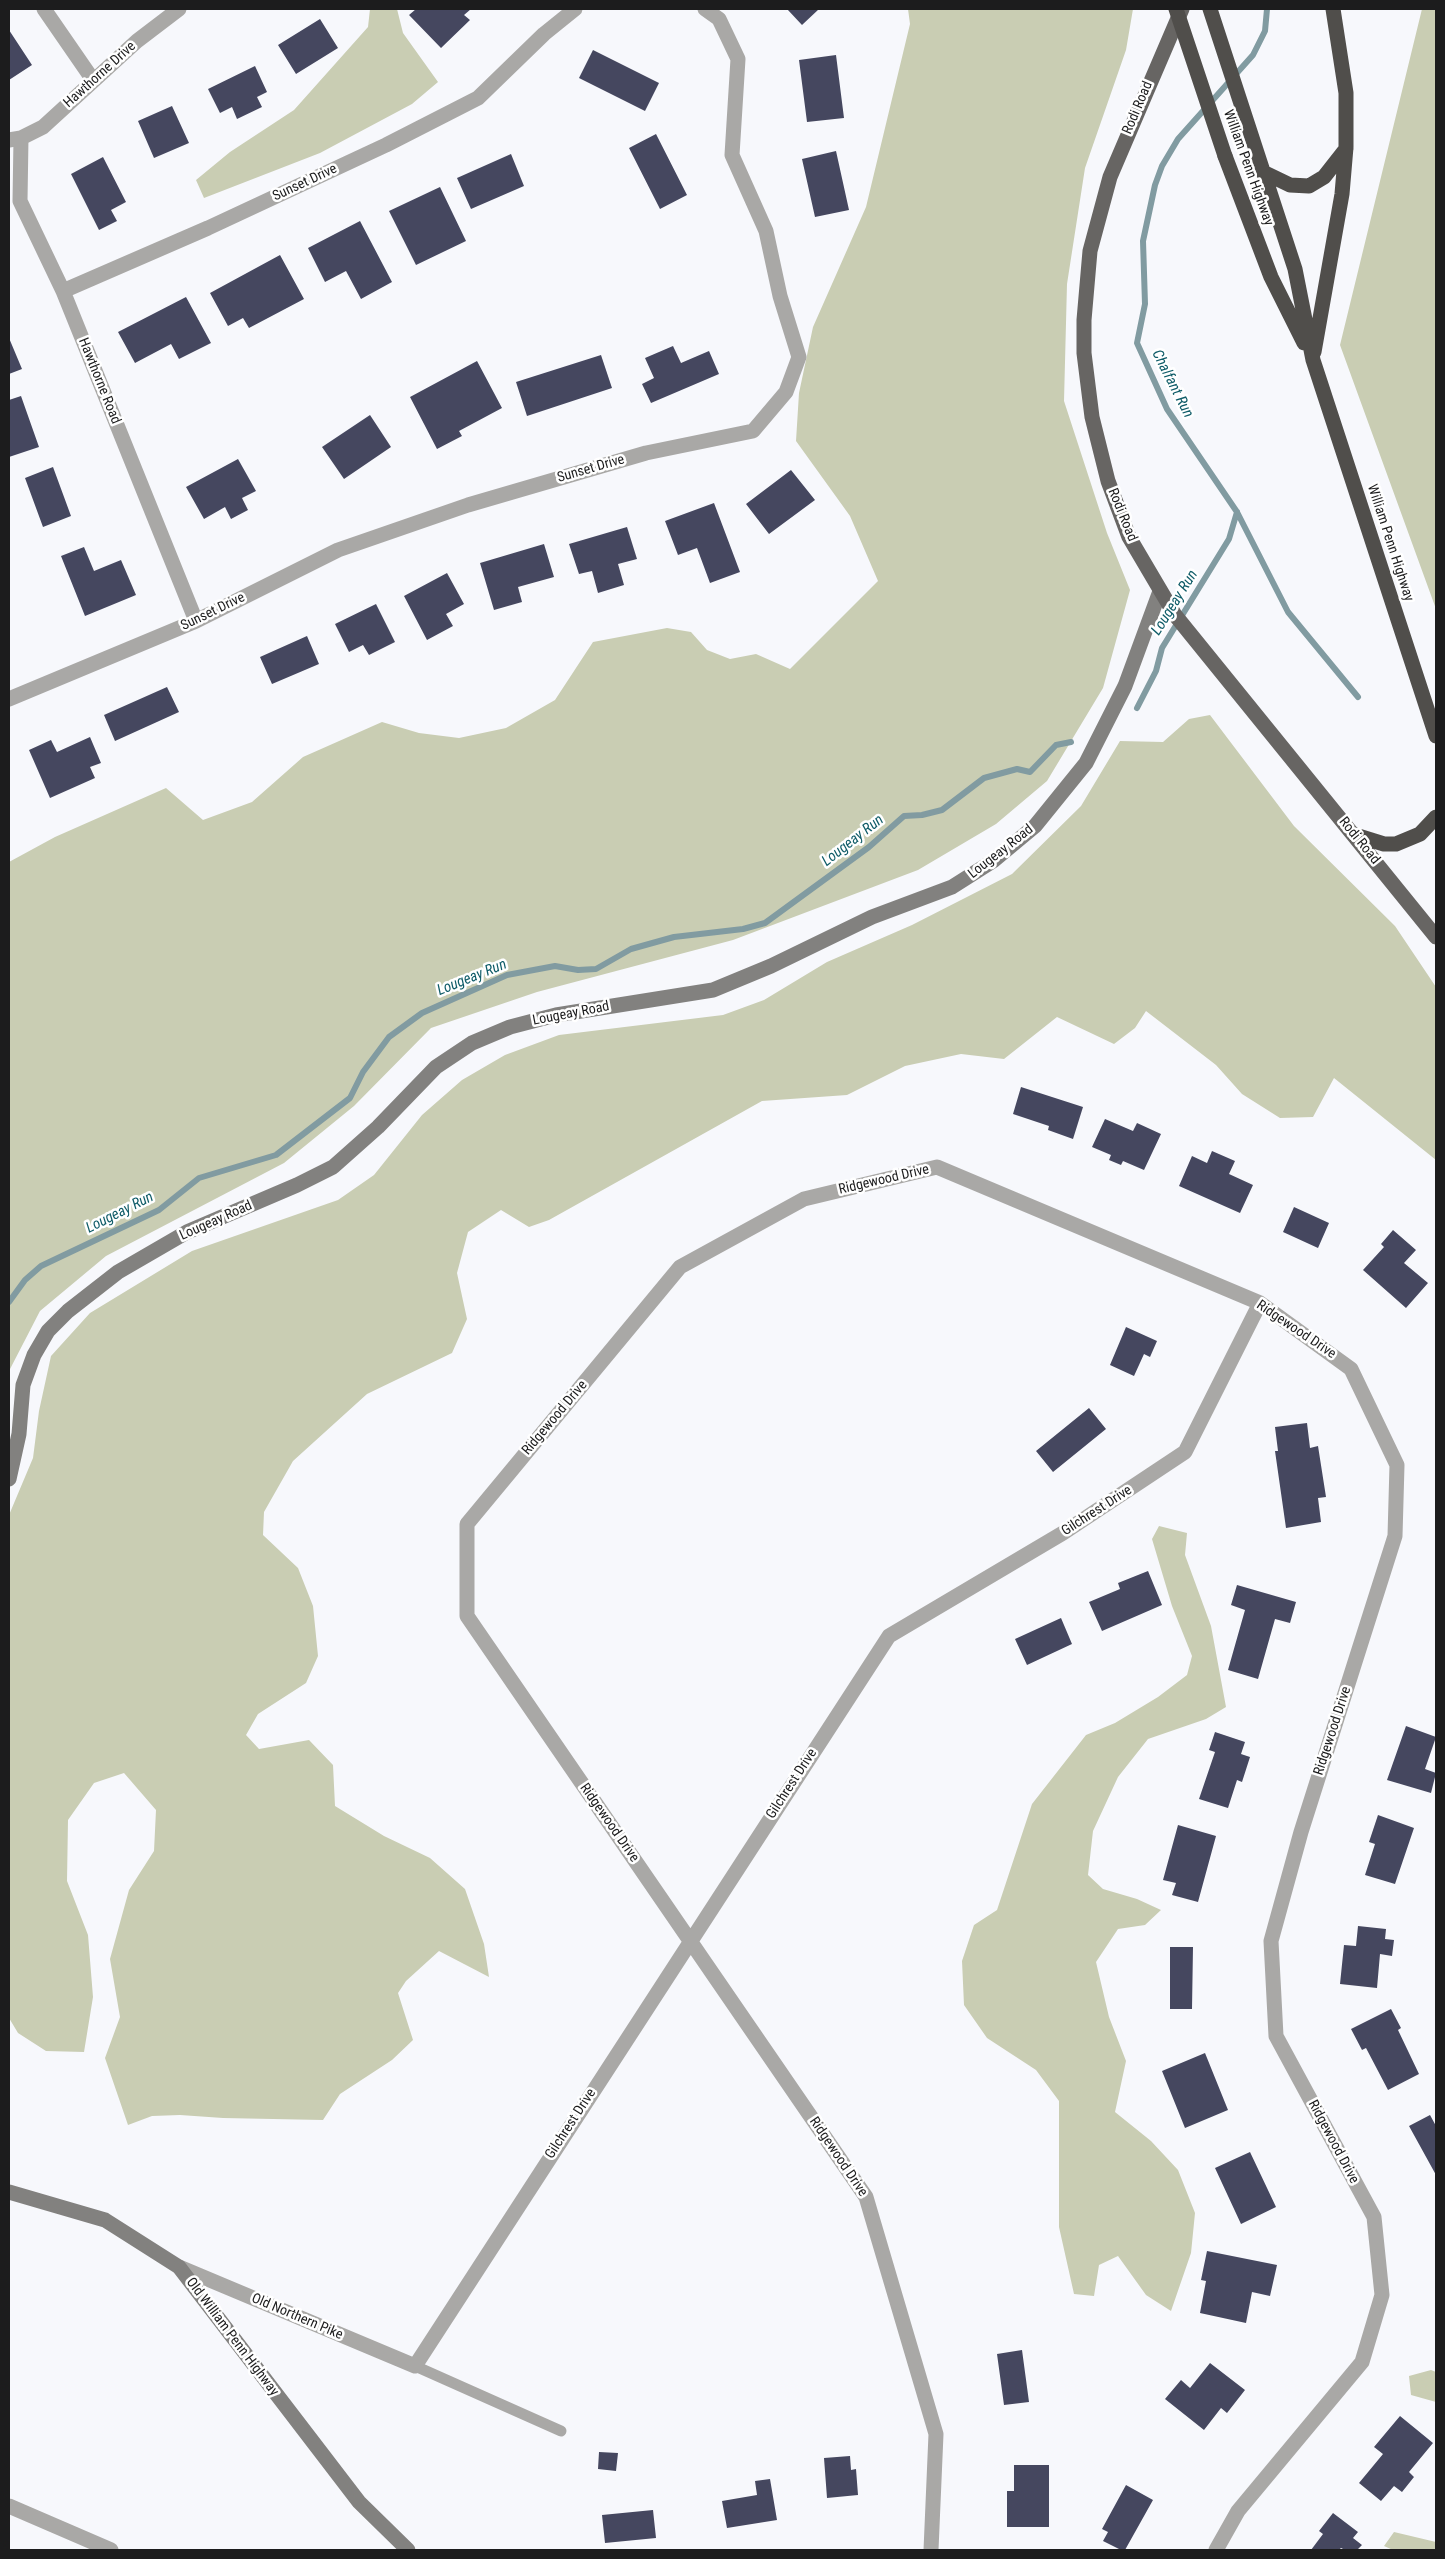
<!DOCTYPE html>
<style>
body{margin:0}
#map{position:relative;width:1445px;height:2559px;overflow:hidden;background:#f7f8fc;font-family:"Roboto Condensed",sans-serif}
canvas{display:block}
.frame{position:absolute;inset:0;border:10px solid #1c1c1d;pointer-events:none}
</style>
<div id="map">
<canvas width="1445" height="2559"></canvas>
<div class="frame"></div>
</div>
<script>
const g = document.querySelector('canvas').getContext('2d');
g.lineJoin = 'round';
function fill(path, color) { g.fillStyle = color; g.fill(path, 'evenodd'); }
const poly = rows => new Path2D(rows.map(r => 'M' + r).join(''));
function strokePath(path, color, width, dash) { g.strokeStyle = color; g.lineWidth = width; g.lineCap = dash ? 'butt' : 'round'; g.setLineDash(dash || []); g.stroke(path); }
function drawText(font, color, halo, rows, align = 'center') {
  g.font = font + ' "Roboto Condensed",sans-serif'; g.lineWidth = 5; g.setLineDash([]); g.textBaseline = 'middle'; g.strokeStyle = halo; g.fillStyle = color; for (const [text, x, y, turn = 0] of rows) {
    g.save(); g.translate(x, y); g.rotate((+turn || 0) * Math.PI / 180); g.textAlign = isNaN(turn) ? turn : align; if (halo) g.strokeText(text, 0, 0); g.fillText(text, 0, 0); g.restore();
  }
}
fill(poly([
 [370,9,397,9,403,33,438,82,412,104,320,153,204,198,196,180,230,152,294,110,368,27],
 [908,9,1133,9,1126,50,1085,168,1067,284,1064,401,1107,533,1130,590,1103,688,1047,781,996,824,918,870,733,940,537,992,431,1028,354,1106,284,1163,106,1256,40,1311,9,1371,9,862,55,837,166,788,203,820,252,802,303,757,382,722,419,733,459,738,506,728,555,700,593,642,667,628,691,632,707,650,730,659,756,654,790,669,878,581,850,516,796,441,799,393,813,327,866,207,910,24],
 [1422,9,1436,9,1436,609,1340,345],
 [1210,715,1294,826,1395,926,1436,987,1436,1160,1334,1078,1313,1117,1280,1118,1242,1094,1216,1065,1146,1011,1135,1028,1114,1044,1057,1017,1004,1059,961,1054,905,1066,847,1095,762,1101,549,1220,529,1227,501,1210,468,1232,457,1273,467,1319,452,1353,367,1394,293,1461,264,1512,263,1535,298,1568,313,1606,318,1656,306,1683,258,1714,246,1735,259,1749,309,1740,333,1765,335,1806,384,1836,430,1858,465,1889,484,1944,489,1977,439,1951,406,1981,398,1993,413,2040,392,2060,340,2094,323,2120,223,2118,180,2115,152,2116,128,2125,105,2058,120,2017,110,1959,129,1890,154,1851,156,1810,124,1773,94,1783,68,1820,67,1881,88,1935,93,1997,84,2052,46,2051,18,2033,9,2018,9,1515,33,1458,39,1411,51,1356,90,1313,192,1251,338,1200,374,1175,422,1115,462,1080,505,1055,559,1035,723,1015,764,1000,827,962,912,925,1012,874,1081,806,1120,741,1163,742,1189,719],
 [1159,1526,1187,1533,1185,1555,1211,1626,1226,1707,1206,1719,1148,1739,1118,1777,1093,1831,1088,1875,1103,1889,1137,1899,1161,1910,1145,1925,1118,1929,1096,1962,1109,2017,1126,2061,1115,2112,1151,2141,1178,2170,1195,2213,1191,2253,1171,2311,1146,2295,1118,2256,1099,2265,1094,2296,1074,2294,1059,2227,1059,2101,1036,2070,987,2038,964,2005,962,1961,974,1925,997,1910,1032,1804,1086,1735,1115,1723,1158,1697,1187,1675,1192,1656,1172,1606,1152,1539],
 [1431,2370,1436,2372,1436,2402,1411,2395,1409,2376],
 [1394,2532,1436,2542,1436,2550,1393,2550,1384,2546]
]), '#c9cdb3');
strokePath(poly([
 [1267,9,1265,31,1253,55,1178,139,1162,166,1155,185,1143,241,1145,304,1137,343,1167,409,1237,512,1288,612,1358,697],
 [1137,708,1156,671,1162,648,1229,539,1237,512],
 [9,1302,25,1280,41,1266,159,1210,199,1178,276,1155,350,1098,363,1072,389,1037,422,1013,507,975,555,966,578,970,596,969,631,949,674,937,743,929,765,923,869,847,904,816,922,815,942,810,984,778,1017,769,1030,772,1056,745,1071,742]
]), '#819ba1', 6);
fill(poly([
 [416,9,471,9,464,15,470,20,441,48,409,15],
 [787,9,819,9,802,25],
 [320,19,338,48,296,74,278,45],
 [9,30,32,65,9,80],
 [593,50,659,83,645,111,579,78],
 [836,55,844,118,807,122,799,60],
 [255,66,267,92,257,97,262,107,237,119,232,107,220,113,208,89],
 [172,106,189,143,154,158,138,121],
 [656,134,687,195,660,209,629,148],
 [836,151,849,210,815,217,802,159],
 [511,154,524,186,471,209,457,178],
 [103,157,126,202,111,210,117,221,99,230,71,174],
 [440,187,466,241,416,265,389,211],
 [360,221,392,282,361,299,346,271,325,282,308,248],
 [280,255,304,299,249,328,243,318,228,326,210,293],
 [186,297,211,343,179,359,171,344,135,363,118,332],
 [9,338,22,369,9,374],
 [673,346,681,363,709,351,719,374,651,403,642,384,654,378,645,358],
 [601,355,612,388,527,416,516,382],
 [477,361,502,408,459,431,462,436,437,449,410,397],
 [21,396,39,447,9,457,9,400],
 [370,415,391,447,344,479,322,447],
 [238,459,256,491,242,498,248,510,231,519,225,507,204,519,186,487],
 [53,467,71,516,43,527,25,478],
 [791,470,815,500,769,534,746,504],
 [714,503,740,572,710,583,697,548,678,555,665,521],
 [627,527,637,559,618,564,624,585,598,593,592,571,579,574,569,544],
 [544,544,554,577,518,587,522,602,494,610,480,563],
 [84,547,94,571,121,560,136,595,85,616,61,556],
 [447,573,464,604,446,614,453,626,427,640,404,596],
 [376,604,395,642,369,655,363,645,349,652,335,624],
 [307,636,319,664,272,684,260,657],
 [167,687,179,712,115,741,104,715],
 [90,737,101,763,90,767,95,778,50,798,29,750,51,740,57,752],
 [1021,1087,1083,1107,1073,1139,1048,1130,1049,1126,1013,1114],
 [1105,1119,1133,1131,1137,1123,1161,1134,1144,1170,1123,1161,1121,1165,1109,1160,1111,1155,1092,1147],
 [1212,1151,1235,1161,1229,1174,1253,1185,1240,1213,1179,1186,1192,1156,1207,1163],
 [1294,1207,1329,1223,1318,1248,1283,1232],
 [1393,1230,1416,1250,1404,1263,1428,1283,1406,1308,1363,1270,1384,1247,1381,1244],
 [1126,1327,1157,1341,1150,1357,1144,1354,1134,1376,1110,1365],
 [1089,1408,1106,1429,1053,1472,1036,1451],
 [1307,1423,1310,1448,1318,1446,1326,1497,1318,1498,1321,1522,1286,1528,1275,1451,1278,1451,1275,1427],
 [1148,1571,1162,1605,1102,1631,1089,1602,1120,1589,1118,1583],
 [1237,1585,1296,1602,1290,1623,1275,1619,1258,1679,1228,1670,1245,1610,1231,1605],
 [1061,1618,1072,1644,1027,1665,1015,1639],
 [1406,1726,1436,1737,1425,1769,1436,1773,1431,1793,1387,1780],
 [1215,1732,1245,1742,1241,1754,1250,1757,1242,1782,1237,1780,1228,1808,1199,1799,1215,1752,1209,1750],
 [1378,1815,1414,1828,1395,1884,1365,1875,1375,1844,1369,1842],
 [1178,1825,1216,1836,1198,1902,1172,1895,1176,1883,1163,1880],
 [1358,1926,1386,1929,1385,1939,1394,1940,1392,1956,1380,1954,1377,1988,1340,1984,1344,1945,1356,1946],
 [1170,1947,1193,1947,1192,2009,1170,2009],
 [1391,2009,1401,2028,1398,2030,1419,2074,1388,2090,1366,2048,1362,2050,1351,2029],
 [1205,2053,1228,2110,1185,2128,1162,2071],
 [1430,2115,1436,2126,1436,2175,1409,2126],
 [1250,2152,1276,2207,1241,2224,1215,2168],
 [1207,2251,1277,2265,1270,2296,1252,2292,1246,2323,1200,2313,1206,2281,1201,2280],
 [1022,2350,1029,2402,1004,2405,997,2354],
 [1210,2363,1245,2390,1227,2413,1221,2408,1204,2430,1165,2399,1181,2380,1190,2388],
 [1400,2416,1433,2443,1409,2472,1414,2477,1402,2492,1394,2486,1381,2501,1359,2483,1383,2454,1374,2447],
 [599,2452,618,2453,616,2471,598,2469],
 [850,2456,851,2470,856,2469,858,2495,827,2498,824,2458],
 [1014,2465,1049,2465,1049,2527,1007,2527,1007,2491,1014,2491],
 [770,2479,777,2520,727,2528,722,2501,757,2495,755,2481],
 [1126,2485,1153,2500,1125,2550,1121,2550,1103,2541,1108,2532,1102,2529],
 [653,2510,656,2538,605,2543,602,2515],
 [1333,2513,1358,2532,1353,2538,1362,2545,1357,2550,1345,2550,1341,2548,1339,2550,1311,2550,1323,2534,1319,2531]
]), '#45475f');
strokePath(poly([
 [415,2366,561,2431]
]), '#a9a8a6', 11);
strokePath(poly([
 [44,9,93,80],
 [21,138,20,201,63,291,196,621],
 [9,140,21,138,43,127,137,41,179,9],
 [63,291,208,228,386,145,478,98,544,34,575,9],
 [9,699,196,621,338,550,468,505,646,453,753,431,786,392,799,357,780,296,766,231,732,155,738,59,719,19,705,9],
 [179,2267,415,2366,889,1636,1063,1533,1185,1452,1260,1303],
 [9,2506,111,2550],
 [931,2550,936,2434,866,2197,467,1616,467,1524,680,1267,804,1199,937,1167,1260,1303,1351,1369,1397,1465,1395,1536,1301,1832,1271,1941,1276,2036,1374,2217,1382,2295,1362,2362,1238,2511,1216,2550]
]), '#a9a8a6', 15);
strokePath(poly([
 [9,1479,19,1434,23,1385,34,1355,48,1331,68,1311,118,1272,187,1232,297,1185,333,1167,378,1127,436,1067,472,1043,510,1027,556,1015,713,990,771,966,872,917,952,887,993,861,1035,826,1086,763,1125,686,1160,591],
 [9,2192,105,2220,179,2267,359,2502,408,2550]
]), '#82817f', 15);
strokePath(poly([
 [1182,9,1110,177,1090,251,1084,320,1084,353,1092,417,1108,481,1129,537,1175,615,1436,937]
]), '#676563', 15);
strokePath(poly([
 [1210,9,1295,269,1313,360,1436,736],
 [1225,156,1271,277,1304,343],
 [1263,172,1290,185,1309,186,1324,177,1346,149],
 [1314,352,1342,194,1346,147,1346,93,1333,9],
 [1355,835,1384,844,1396,844,1420,834,1436,817]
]), '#504e4b', 15);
strokePath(poly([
 [1176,9,1225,156]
]), '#504e4b', 15);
drawText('14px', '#1c1c1d', '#fff', [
 ["Hawthorne Drive",100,75,-42],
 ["Rodi Road",1138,108,-67],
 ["William Penn Highway",1248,168,70],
 ["Sunset Drive",305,183,-25],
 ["Hawthorne Road",99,381,68],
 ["Sunset Drive",591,469,-16],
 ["Rodi Road",1122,515,68],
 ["William Penn Highway",1390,543,72],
 ["Sunset Drive",213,612,-26],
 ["Rodi Road",1359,841,51],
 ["Lougeay Road",1001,852,-38],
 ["Lougeay Road",571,1014,-11],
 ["Ridgewood Drive",884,1180,-13],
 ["Lougeay Road",216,1221,-24],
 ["Ridgewood Drive",1296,1330,34],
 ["Ridgewood Drive",555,1418,-50],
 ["Gilchrest Drive",1097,1511,-33],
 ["Ridgewood Drive",1333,1731,-72],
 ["Gilchrest Drive",792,1784,-57],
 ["Ridgewood Drive",609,1823,55],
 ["Gilchrest Drive",571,2124,-57],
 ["Ridgewood Drive",1333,2142,62],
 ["Ridgewood Drive",838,2157,56],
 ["Old Northern Pike",297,2317,23],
 ["Old William Penn Highway",232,2337,53]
]);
drawText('italic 15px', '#0f5c68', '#fff', [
 ["Chalfant Run",1172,384,63],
 ["Lougeay Run",1175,603,-58],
 ["Lougeay Run",853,841,-38],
 ["Lougeay Run",472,978,-22],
 ["Lougeay Run",120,1213,-27]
]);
</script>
